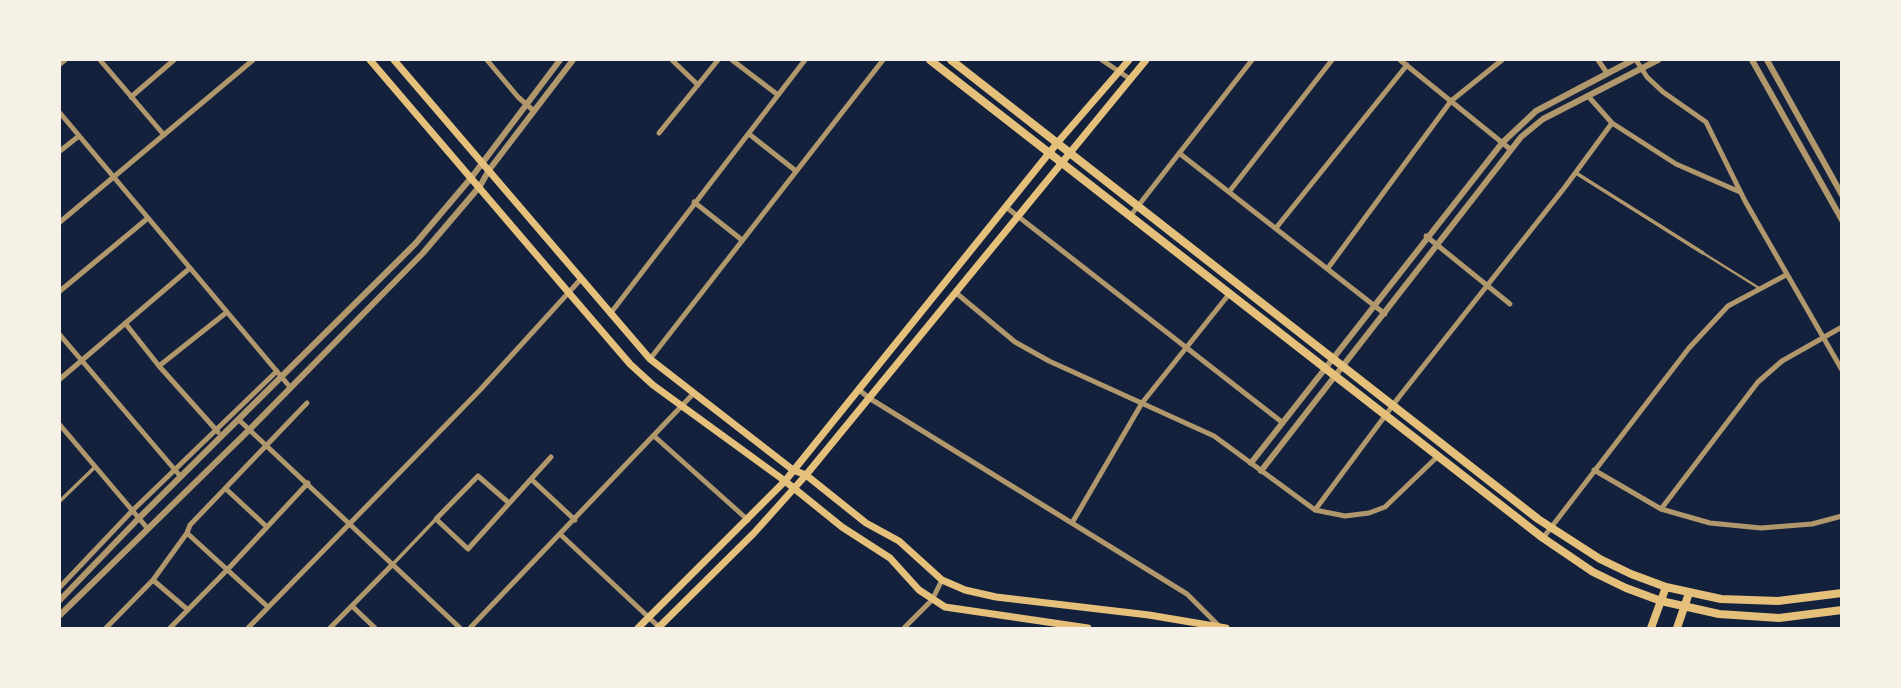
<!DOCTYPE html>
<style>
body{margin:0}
#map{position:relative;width:1901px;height:688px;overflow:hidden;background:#14213d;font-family:"Fira Sans Condensed",sans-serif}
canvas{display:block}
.frame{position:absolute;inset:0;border:61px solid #f6f1e7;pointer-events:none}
</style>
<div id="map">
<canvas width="1901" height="688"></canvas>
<div class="frame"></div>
</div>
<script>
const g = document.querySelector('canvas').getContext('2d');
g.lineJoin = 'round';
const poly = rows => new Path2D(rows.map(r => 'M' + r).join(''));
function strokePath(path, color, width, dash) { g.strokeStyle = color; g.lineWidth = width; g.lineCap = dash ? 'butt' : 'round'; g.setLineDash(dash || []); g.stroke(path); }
strokePath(poly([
 [1703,253,1759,288]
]), '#b1986c', 2.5);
strokePath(poly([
 [1576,173,1703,253],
 [60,501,95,467],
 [393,564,436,519]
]), '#b1986c', 3.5);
strokePath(poly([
 [100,60,164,135],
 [487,60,518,97,534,111],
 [672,60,698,85],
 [732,60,778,95],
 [1102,60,1130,79],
 [1400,60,1510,149],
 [1598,60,1607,73],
 [1636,60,1647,77,1663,92,1706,122,1745,201,1842,370],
 [60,64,65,60],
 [1588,96,1612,123,1676,164,1740,192],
 [131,97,174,60],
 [60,113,290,387],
 [659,133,718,60],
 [749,134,796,171],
 [60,151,79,136],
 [1179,153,1385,314],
 [1229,192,1332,60],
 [694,202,742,240],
 [1006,207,1283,423],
 [1131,215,1252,60],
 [60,222,253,60],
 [1276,228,1407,65],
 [1426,236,1510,304],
 [1328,268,1451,101,1502,60],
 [60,291,148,218],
 [955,292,1015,342,1049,361,1214,436,1315,510,1345,516,1369,513,1385,507,1438,456],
 [610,314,805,60],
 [125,323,159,366,218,432],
 [60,335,181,477],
 [650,359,883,60],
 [159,366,227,312],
 [60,379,190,268],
 [858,389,869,398,1187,594,1220,627],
 [239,420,460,628],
 [60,425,148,529],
 [654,436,748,520],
 [1594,470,1661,509,1710,523,1761,528,1812,524,1842,516],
 [531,479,575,520],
 [226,489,267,527],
 [509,503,478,476,436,519,468,549,531,479,551,457],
 [1661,509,1758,382,1782,361,1842,327],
 [1315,510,1399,397,1565,187,1612,123],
 [1072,523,1142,403,1230,293],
 [187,533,268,607],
 [561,535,659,627],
 [1543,538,1689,348,1728,306,1786,275],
 [153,580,188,610],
 [60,587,132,511,277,371],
 [352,606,375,628],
 [106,628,153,580,187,533,190,525,307,403],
 [170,628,228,569,308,483],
 [248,628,480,390,580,280],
 [330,628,393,564],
 [470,628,694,393],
 [904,628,932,600,942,580]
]), '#b1986c', 5);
strokePath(poly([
 [1752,60,1842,220],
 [1767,60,1842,195],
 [1251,463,1502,143,1536,111,1633,60],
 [1261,471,1521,137,1543,119,1658,60],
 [60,600,139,518,415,244,471,178,560,60],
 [60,615,251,428,423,253,480,186,489,170,573,60]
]), '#b1986c', 6);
strokePath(poly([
 [370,60,569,293,630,364,653,385,785,481,842,527,890,558,919,590,945,607,1088,628],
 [394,60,650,359,793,470,806,475,866,523,899,541,942,580,965,590,996,597,1149,615,1226,628],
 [638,628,785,481,1058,142,1129,60],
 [658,628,754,533,806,475,1146,60]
]), '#e5c07b', 7);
strokePath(poly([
 [930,60,1543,538,1593,572,1626,588,1661,601,1719,614,1779,618,1842,610],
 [951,60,1538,519,1600,559,1631,574,1666,587,1721,599,1778,601,1842,593],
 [1651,628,1666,587],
 [1677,628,1689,593]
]), '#e5c07b', 8);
</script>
